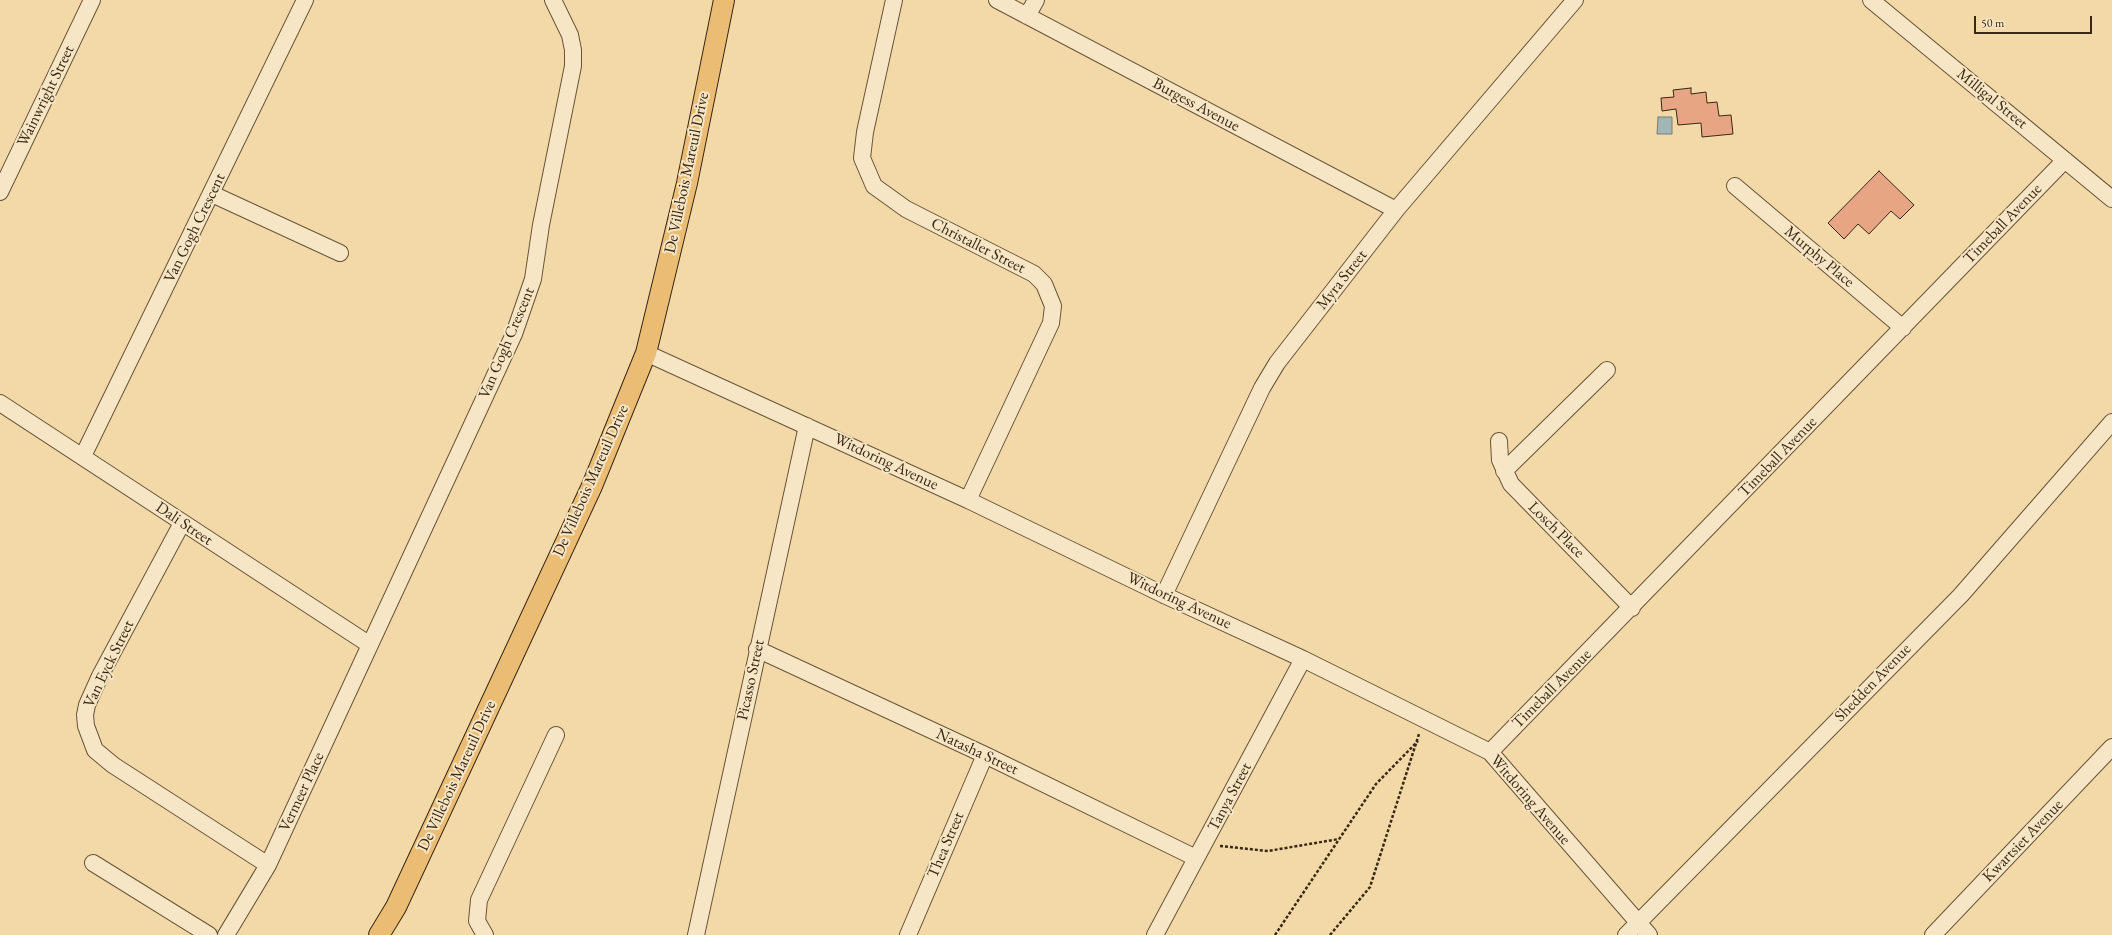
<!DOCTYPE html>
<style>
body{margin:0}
#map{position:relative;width:2112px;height:935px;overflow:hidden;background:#f3d8a8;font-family:"EB Garamond",serif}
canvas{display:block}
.scale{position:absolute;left:1974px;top:16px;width:118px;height:18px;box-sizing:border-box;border:2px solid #392813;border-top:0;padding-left:5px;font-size:12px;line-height:14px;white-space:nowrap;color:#392813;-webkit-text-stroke:3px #f7e6c6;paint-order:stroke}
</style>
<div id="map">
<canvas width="2112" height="935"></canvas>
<div class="scale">50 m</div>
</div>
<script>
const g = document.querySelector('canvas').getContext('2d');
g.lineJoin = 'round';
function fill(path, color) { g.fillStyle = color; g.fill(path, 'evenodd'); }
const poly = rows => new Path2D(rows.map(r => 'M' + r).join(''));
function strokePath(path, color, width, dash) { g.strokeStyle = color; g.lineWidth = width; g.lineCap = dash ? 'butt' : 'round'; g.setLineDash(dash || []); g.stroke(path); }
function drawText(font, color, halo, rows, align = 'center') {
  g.font = font + ' "EB Garamond",serif'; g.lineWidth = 4; g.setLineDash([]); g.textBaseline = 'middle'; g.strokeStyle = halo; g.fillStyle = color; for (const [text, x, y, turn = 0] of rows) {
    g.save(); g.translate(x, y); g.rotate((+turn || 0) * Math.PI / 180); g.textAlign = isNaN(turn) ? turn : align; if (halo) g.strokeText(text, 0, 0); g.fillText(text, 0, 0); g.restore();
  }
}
const water = poly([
 [1658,117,1672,117,1672,134,1657,134,1658,117]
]);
fill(water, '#a2b6b5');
strokePath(water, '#787d74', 1);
const building = poly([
 [1691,88,1691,94,1706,92,1707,103,1717,102,1719,116,1731,115,1733,134,1702,137,1701,123,1678,125,1676,109,1662,111,1661,98,1674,97,1673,90,1691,88],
 [1879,171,1914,205,1900,219,1891,211,1869,234,1858,224,1844,239,1828,223,1879,171]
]);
fill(building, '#e7a583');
strokePath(building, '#392813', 1);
const minor = poly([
 [894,0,865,132,862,158,874,186,906,209,1034,274,1044,284,1053,306,1051,323,968,500],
 [997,0,1396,210],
 [1871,0,2112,199],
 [1027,16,1036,0],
 [1735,186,1903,328],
 [0,192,92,0],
 [212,194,340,253],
 [646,353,968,500,1164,595,1303,659,1490,752,1649,935],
 [0,403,370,645],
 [1499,441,1500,460,1511,484,1632,608],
 [83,456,305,0],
 [1504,471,1607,370],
 [182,523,100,676,87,705,85,715,86,726,95,750,113,765,268,865],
 [1164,595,1262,388,1277,363,1396,210,1575,0],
 [757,649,985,755,1196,858],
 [1490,752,2065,160],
 [93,863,209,935],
 [226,935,268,865,514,334,533,279,541,225,573,66,573,50,570,35,553,0],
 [485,935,477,921,479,900,556,735],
 [696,935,807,426],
 [908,935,985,755],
 [1155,935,1303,659],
 [1626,935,1961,595,2112,422],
 [1933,935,2112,747]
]);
const major = poly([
 [379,935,396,907,592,486,646,353,687,183,724,0]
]);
strokePath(minor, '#685438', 18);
strokePath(major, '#392813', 22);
strokePath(poly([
 [1220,846,1268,851,1339,839],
 [1275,935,1376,784,1418,741],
 [1330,935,1370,887,1419,734]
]), '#392813', 2.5, [3, 2]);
strokePath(minor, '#f7e6c6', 16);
strokePath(major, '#eabc74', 20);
drawText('16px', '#392813', '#f7e6c6', [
 ["Wainwright Street",46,96,-64],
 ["Milligal Street",1992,99,39],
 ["Burgess Avenue",1196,105,28],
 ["De Villebois Mareuil Drive",687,173,-78],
 ["Timeball Avenue",2003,224,-46],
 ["Van Gogh Crescent",195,228,-64],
 ["Christaller Street",978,246,27],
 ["Murphy Place",1819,257,40],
 ["Myra Street",1342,280,-52],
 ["Van Gogh Crescent",507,343,-67],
 ["Timeball Avenue",1778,457,-46],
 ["Witdoring Avenue",886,462,25],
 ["De Villebois Mareuil Drive",591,481,-66],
 ["Dali Street",184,524,34],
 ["Losch Place",1556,530,45],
 ["Witdoring Avenue",1179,601,25],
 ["Van Eyck Street",109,664,-64],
 ["Picasso Street",751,680,-78],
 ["Shedden Avenue",1873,683,-46],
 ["Timeball Avenue",1552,689,-45],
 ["Natasha Street",977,752,25],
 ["De Villebois Mareuil Drive",457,776,-65],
 ["Vermeer Place",302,792,-65],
 ["Tanya Street",1230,797,-62],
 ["Witdoring Avenue",1530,800,49],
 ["Kwartsiet Avenue",2023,841,-46],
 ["Thea Street",946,845,-67]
]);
</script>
